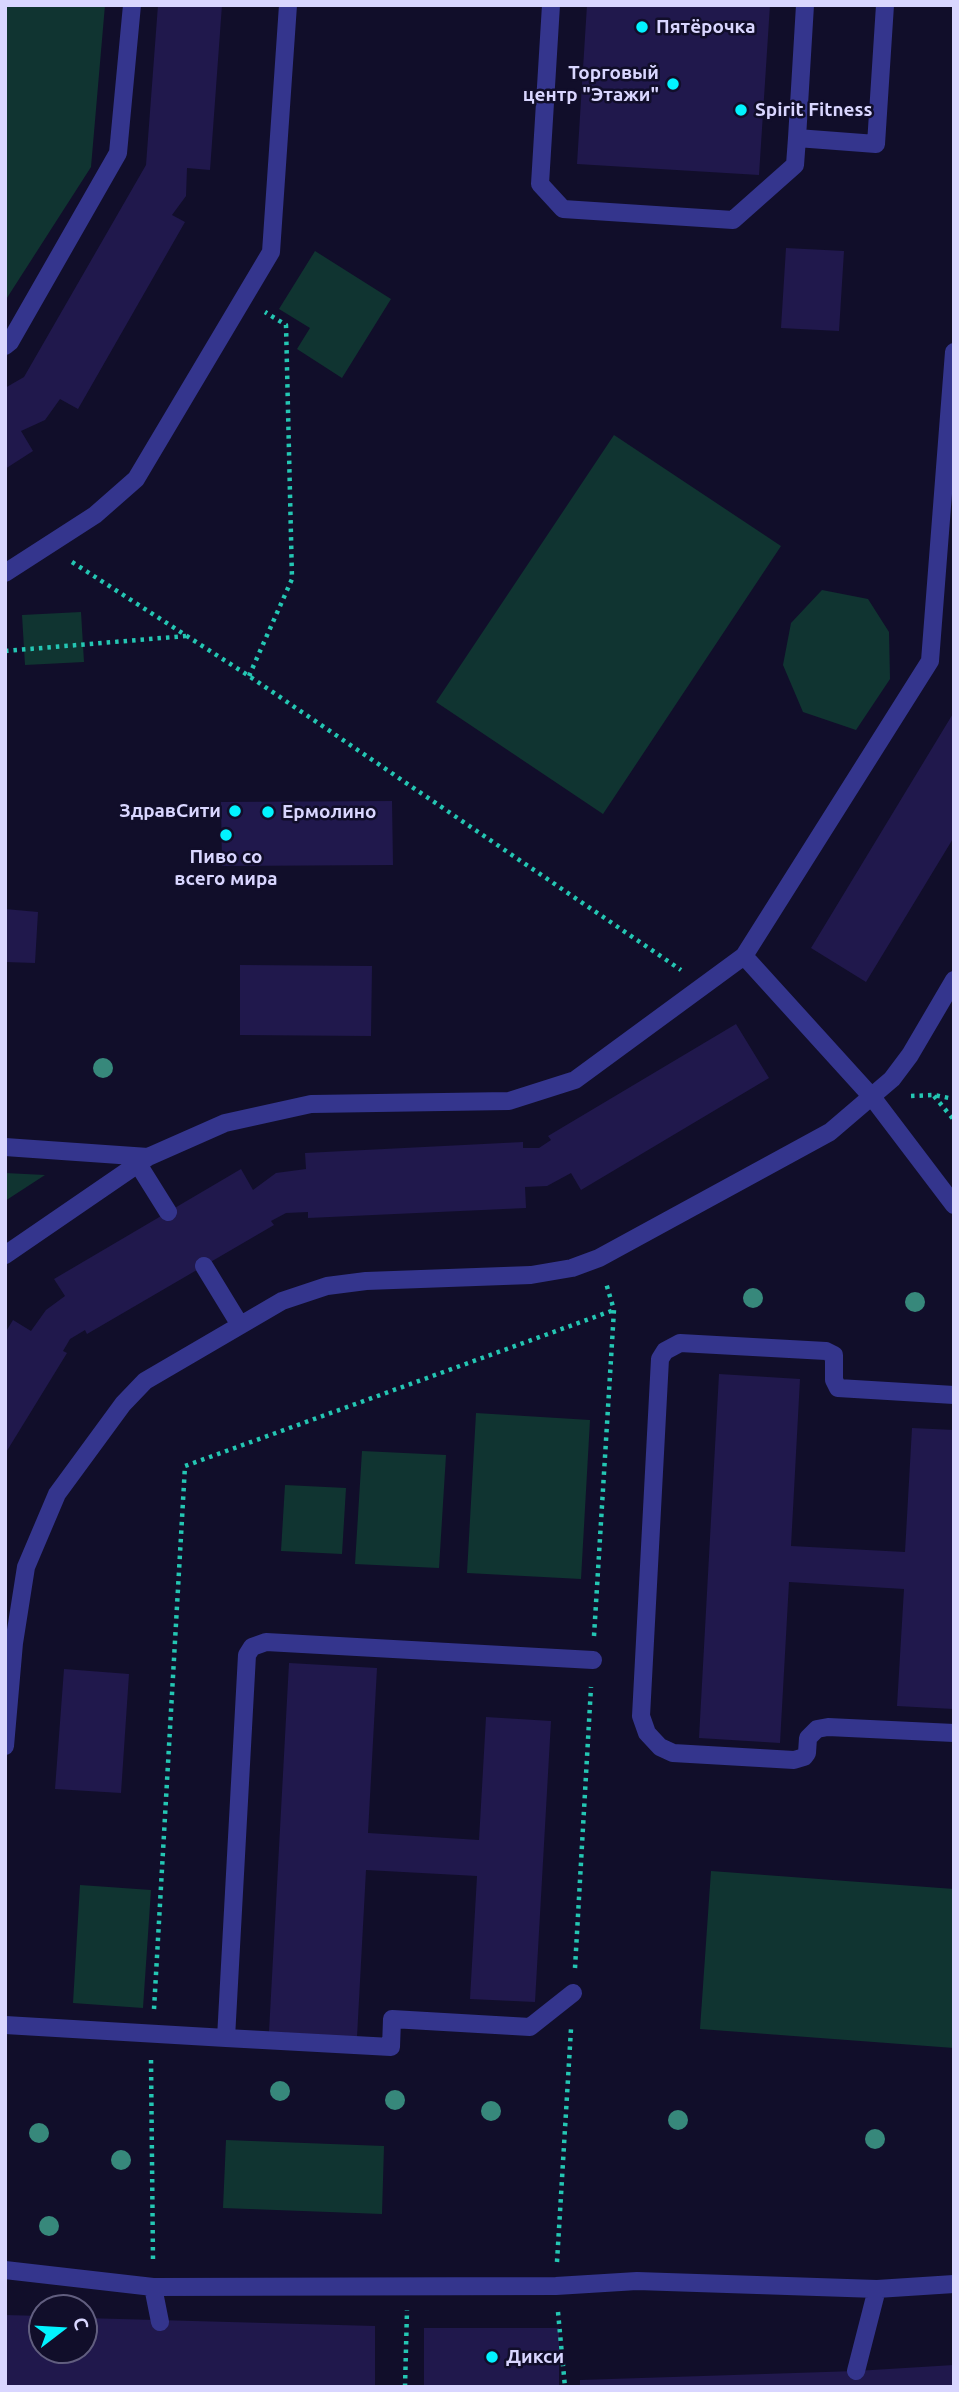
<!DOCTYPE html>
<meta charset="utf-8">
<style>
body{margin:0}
#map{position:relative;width:959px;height:2392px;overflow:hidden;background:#110e2a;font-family:Ubuntu,sans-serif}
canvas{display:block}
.frame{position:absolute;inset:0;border:7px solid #d9d6ff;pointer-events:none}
.north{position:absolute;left:28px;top:2294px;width:70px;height:70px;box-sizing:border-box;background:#110e2a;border:2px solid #615e7f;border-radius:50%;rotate:73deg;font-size:19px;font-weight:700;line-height:28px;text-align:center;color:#d9d6ff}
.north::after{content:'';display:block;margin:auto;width:24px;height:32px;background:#02f3ff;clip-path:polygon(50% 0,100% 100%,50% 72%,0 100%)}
</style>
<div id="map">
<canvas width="959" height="2392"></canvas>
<div class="frame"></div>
<div class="north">С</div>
</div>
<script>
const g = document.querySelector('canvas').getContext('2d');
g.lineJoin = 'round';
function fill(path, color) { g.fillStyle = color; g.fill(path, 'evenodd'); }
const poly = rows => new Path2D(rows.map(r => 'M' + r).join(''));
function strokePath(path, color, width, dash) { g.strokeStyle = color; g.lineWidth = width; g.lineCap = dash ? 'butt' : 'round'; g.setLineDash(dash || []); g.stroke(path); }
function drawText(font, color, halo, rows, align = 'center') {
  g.font = font + ' Ubuntu,sans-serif'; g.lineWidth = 5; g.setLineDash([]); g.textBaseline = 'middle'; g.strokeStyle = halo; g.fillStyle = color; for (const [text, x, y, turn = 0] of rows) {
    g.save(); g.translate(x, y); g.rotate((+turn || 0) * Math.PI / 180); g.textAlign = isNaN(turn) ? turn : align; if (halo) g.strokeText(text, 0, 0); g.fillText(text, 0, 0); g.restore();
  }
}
fill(poly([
 [5,5,105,5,91,167,5,301],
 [315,251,391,299,342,378,297,349,310,328,279,309],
 [614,435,781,546,603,814,436,702],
 [822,590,868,599,889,632,890,679,856,730,803,712,783,665,791,623],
 [81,612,84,662,25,665,22,615],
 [5,1173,45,1175,5,1201],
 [476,1413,590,1420,581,1579,467,1573],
 [362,1451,446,1455,439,1568,355,1564],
 [285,1485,346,1488,342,1554,281,1551],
 [711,1871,954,1889,954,2048,700,2029],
 [80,1885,151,1890,143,2008,73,2003],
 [226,2140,384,2146,382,2214,223,2208]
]), '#103431');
fill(poly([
 [158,5,222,5,210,170,187,168,186,196,172,215,185,222,78,409,60,399,45,420,21,431,33,451,5,469,5,388,24,377,146,165],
 [587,5,770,5,759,175,577,164],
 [786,248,844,251,839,331,781,328],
 [954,712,954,837,866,982,811,948],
 [392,801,393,865,222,866,221,802],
 [5,909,38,912,35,963,5,962],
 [240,965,372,966,371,1036,240,1035],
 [736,1024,769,1078,581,1190,571,1173,547,1186,525,1187,526,1208,308,1218,308,1212,286,1213,271,1221,274,1225,87,1334,85,1330,70,1339,63,1351,67,1353,5,1454,5,1333,13,1320,31,1331,46,1310,65,1296,54,1279,241,1169,253,1190,276,1173,306,1169,305,1153,523,1142,523,1148,539,1148,551,1140,548,1136],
 [719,1374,800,1379,791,1546,905,1552,912,1428,954,1430,954,1709,897,1706,904,1589,789,1582,780,1743,699,1738],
 [289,1663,377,1668,368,1833,479,1840,486,1717,551,1721,535,2002,470,1999,477,1876,366,1870,357,2037,269,2032],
 [64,1669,129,1674,121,1793,55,1789],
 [5,2315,42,2316,42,2350,84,2350,84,2318,375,2326,375,2387,5,2387],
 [424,2328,559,2328,559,2387,424,2387],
 [954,2365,954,2387,580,2387,580,2380,856,2371]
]), '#20184c');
strokePath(poly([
 [72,562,249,676,681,970],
 [5,651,186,636],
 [249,676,292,579,286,325,265,312],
 [911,1096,934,1095,954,1099],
 [934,1096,954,1120],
 [594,1636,614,1310,606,1283],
 [575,1968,591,1687],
 [154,2009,185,1466,614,1310],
 [151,2060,153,2261],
 [557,2262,571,2029],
 [558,2312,565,2387],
 [405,2387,407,2310]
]), '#24c6b3', 4.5, [3.5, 5]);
strokePath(poly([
 [551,5,540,184,563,209,733,220,795,165,797,138,876,144,885,5],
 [797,138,805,5],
 [5,346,10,342,118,153,132,5],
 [5,573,95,515,136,479,271,252,288,5],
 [744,956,930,661,954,352],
 [5,1147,148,1157],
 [138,1164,168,1212],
 [5,1255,148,1157,225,1123,311,1104,509,1101,575,1080,744,956,872,1097,954,1205],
 [204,1266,240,1325],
 [954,1395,838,1388,834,1380,834,1355,826,1351,680,1343,665,1351,660,1359,641,1716,647,1733,660,1747,673,1753,794,1760,804,1757,807,1753,808,1738,817,1729,828,1727,954,1733],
 [5,1746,14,1643,26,1567,57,1494,123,1404,145,1381,282,1301,327,1286,366,1281,531,1275,572,1268,599,1258,830,1132,892,1079,910,1055,954,980],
 [573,1993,530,2027,392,2019,391,2047,226,2038,247,1655,252,1647,266,1642,593,1660],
 [5,2025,226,2038],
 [5,2270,153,2287,160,2322],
 [153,2287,556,2286,637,2281,877,2289,954,2284],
 [856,2371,877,2289]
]), '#34358d', 18);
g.fillStyle = '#37887b';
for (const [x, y] of [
 [103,1068],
 [753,1298],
 [915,1302],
 [280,2091],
 [395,2100],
 [491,2111],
 [678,2120],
 [39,2133],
 [875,2139],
 [121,2160],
 [49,2226]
]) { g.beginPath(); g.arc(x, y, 10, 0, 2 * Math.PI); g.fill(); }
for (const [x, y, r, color] of [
 [642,27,7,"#02f3ff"],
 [673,84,7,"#02f3ff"],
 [741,110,7,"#02f3ff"],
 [235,811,7,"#02f3ff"],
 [268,812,7,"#02f3ff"],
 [226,835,7,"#02f3ff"],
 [492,2357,7,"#02f3ff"]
]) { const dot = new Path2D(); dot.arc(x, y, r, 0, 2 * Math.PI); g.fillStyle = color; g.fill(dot); strokePath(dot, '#110e2a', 2.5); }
drawText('bold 19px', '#d9d6ff', '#110e2a', [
 ["Пятёрочка",656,27],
 ["Торговый",659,73,"right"],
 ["центр \"Этажи\"",659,95,"right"],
 ["Spirit Fitness",755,110],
 ["ЗдравСити",221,811,"right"],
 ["Ермолино",282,812],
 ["Пиво со",226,857,"center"],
 ["всего мира",226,879,"center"],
 ["Дикси",506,2357]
], 'left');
</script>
